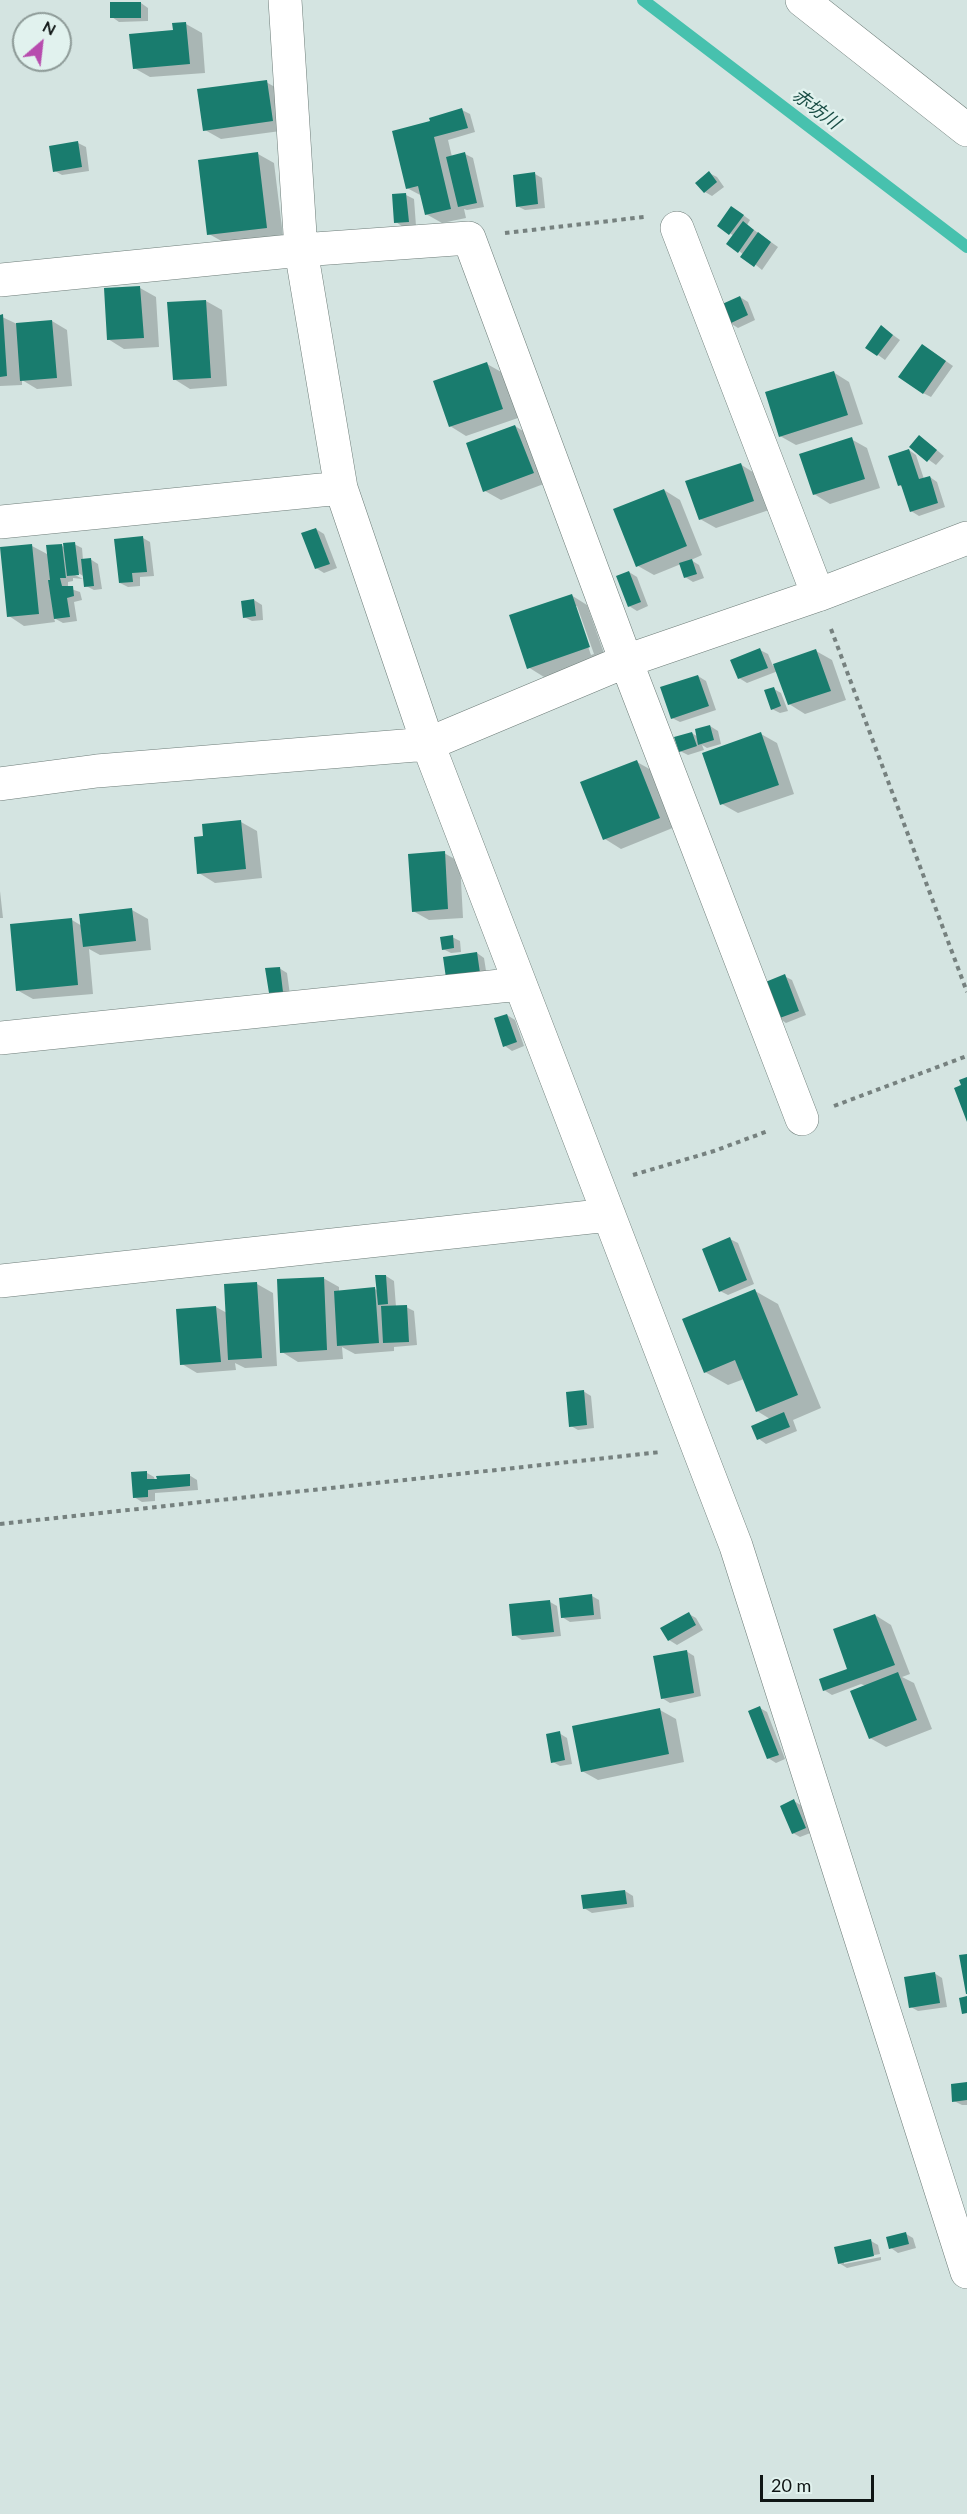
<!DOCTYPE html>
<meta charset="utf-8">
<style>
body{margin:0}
#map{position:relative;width:967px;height:2514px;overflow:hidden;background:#d4e4e1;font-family:Lato,sans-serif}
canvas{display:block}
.north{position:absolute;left:12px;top:12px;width:60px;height:60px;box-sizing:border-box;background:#e1f2ee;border:2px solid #8d9a97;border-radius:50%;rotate:28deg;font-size:16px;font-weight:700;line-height:24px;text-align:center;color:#0f1514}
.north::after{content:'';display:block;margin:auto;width:21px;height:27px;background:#b74cae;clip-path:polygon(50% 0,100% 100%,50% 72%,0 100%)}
.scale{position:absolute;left:760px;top:2475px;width:114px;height:27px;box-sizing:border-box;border:3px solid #0f1514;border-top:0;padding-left:8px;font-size:18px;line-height:21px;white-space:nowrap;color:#0f1514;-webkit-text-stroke:4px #e1f2ee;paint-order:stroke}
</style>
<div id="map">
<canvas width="967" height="2514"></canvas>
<div class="north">N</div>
<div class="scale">20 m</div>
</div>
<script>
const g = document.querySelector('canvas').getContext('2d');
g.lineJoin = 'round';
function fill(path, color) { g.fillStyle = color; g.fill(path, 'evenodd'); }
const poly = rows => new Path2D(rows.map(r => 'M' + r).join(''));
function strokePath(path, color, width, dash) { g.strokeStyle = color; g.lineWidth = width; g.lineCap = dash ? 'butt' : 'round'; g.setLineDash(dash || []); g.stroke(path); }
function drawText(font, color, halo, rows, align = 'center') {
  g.font = font + ' Lato,"Noto Sans JP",sans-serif'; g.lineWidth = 5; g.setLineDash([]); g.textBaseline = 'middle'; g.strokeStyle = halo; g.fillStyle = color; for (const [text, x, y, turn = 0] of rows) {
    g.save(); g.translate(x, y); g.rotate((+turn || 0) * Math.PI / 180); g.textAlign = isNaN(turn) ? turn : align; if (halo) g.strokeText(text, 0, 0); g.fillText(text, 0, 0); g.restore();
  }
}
fill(poly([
 [141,3,148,8,148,21,119,22,112,17],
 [186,24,202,33,205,73,150,77,134,68],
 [266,82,282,91,288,130,221,139,205,130],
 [462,110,470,114,475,132,448,140,452,157,465,154,473,158,484,207,467,210,464,209,466,218,442,223,426,214,422,196,407,188,430,123],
 [78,143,86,147,89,171,62,175,55,171],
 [258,154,274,163,283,236,225,243,209,234],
 [709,173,717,177,724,187,712,196,705,192],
 [535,174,542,178,545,208,525,210,517,206],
 [406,195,414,199,416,226,403,227,396,222],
 [739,212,750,220,747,225,778,247,762,270,739,251,734,236,719,226],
 [140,288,156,297,159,347,124,349,108,339],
 [740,297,748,302,755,320,738,328,730,323],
 [206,301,222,310,227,386,190,389,174,379],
 [0,316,17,324,52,321,67,330,72,386,37,389,22,380,22,385,0,386],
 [889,332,900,340,885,360,867,347],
 [930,350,953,366,931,397,923,393],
 [487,364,503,373,518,418,466,436,450,426],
 [833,372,849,382,863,424,796,445,780,436],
 [515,426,531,436,549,482,501,500,485,491],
 [851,439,867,448,880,488,830,504,814,494],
 [927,442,944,456,936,465,911,447],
 [909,450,916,455,924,479,930,477,937,482,945,507,919,516,911,511,903,487,899,485],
 [740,464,756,474,769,510,716,528,700,519],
 [664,490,680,500,702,555,691,560,699,565,704,578,693,582,685,577,681,564,654,575,638,566],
 [316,529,324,534,337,568,324,573,316,568],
 [143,538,150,542,154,576,140,577,140,586,128,587,120,583],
 [74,544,82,548,83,560,90,559,98,564,102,589,94,590,86,586,85,577,73,570,71,573,83,579,73,578,73,581,68,582,68,588,80,592,82,600,74,602,77,621,63,623,54,618,55,622,24,626,9,616,32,546,49,555,61,545,65,548],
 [629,572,637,577,648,606,637,611,629,606],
 [571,595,587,605,605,656,544,677,528,667],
 [574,606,577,606,594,654,591,655],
 [254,600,262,605,263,620,252,621,244,617,243,602],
 [760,650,768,654,773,666,816,651,832,660,846,700,805,714,789,704,778,671,747,683,739,678],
 [698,676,706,681,716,710,680,722,672,718],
 [774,689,781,693,788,711,780,713,772,709],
 [710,726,718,731,721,744,707,748,702,745,704,750,688,755,680,751,692,733,698,737],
 [761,734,777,743,794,794,738,813,722,804],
 [637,762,653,771,675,827,621,849,605,839],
 [241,822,257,831,262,878,215,883,199,873,205,837],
 [444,853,460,862,463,918,429,920,413,911],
 [0,891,3,918,0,918],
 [132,910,148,919,151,950,100,955,89,949,93,994,33,999,17,990,72,920,82,926],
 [452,937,460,941,461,952,451,953,443,949],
 [477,953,484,958,487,977,455,982],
 [279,968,287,973,290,995,278,997,270,992],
 [784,976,792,980,806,1015,786,1023,779,1018],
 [507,1015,515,1020,524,1046,512,1051,505,1046],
 [730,1239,738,1243,754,1284,728,1295,720,1291],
 [386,1276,394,1281,396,1307,406,1307,414,1311,417,1345,394,1347,394,1351,355,1354,342,1347,343,1359,298,1362,282,1352,323,1278,339,1287,339,1292,375,1289,378,1291],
 [257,1284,273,1293,277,1366,245,1368,235,1363,236,1370,197,1373,182,1364,216,1307,227,1313],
 [755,1291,778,1304,821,1408,793,1420,797,1431,766,1444,759,1439,753,1426,770,1419,757,1411,744,1379,728,1385,705,1372],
 [583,1391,591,1396,594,1428,578,1430,571,1426],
 [147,1473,154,1477,155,1481,189,1475,197,1480,198,1490,155,1493,155,1501,142,1502,134,1497],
 [592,1596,599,1600,601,1619,570,1622,562,1617],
 [550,1602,557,1606,561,1636,522,1640,514,1635],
 [689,1614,696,1618,703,1630,677,1645,669,1640,662,1628],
 [875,1615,891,1625,910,1674,902,1677,914,1683,932,1729,886,1747,870,1738,866,1686,861,1684,832,1695,824,1690,847,1670],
 [686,1651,694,1656,701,1696,670,1703,662,1698],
 [760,1708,767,1712,785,1759,776,1763,768,1758],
 [660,1710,676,1719,684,1762,598,1780,582,1771],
 [559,1733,567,1738,572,1764,560,1766,553,1762],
 [794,1801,802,1806,813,1832,800,1837,793,1833],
 [625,1891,633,1896,634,1907,592,1913,584,1908],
 [934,1973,942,1978,947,2007,918,2011,911,2007],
 [967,2084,967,2105,962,2105,954,2101],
 [906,2234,913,2238,916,2248,898,2253,891,2248],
 [871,2241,878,2245,880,2254,844,2261,844,2264,881,2257,881,2260,847,2268,839,2263]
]), '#0003');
strokePath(poly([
 [643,0,967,247]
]), '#47c1ae', 12);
fill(poly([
 [110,2,141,2,141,18,110,18],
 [186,22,190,64,133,69,129,34,173,30,172,23],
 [267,80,273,121,203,131,197,89],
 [462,108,468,128,434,137,451,209,425,215,418,186,406,189,392,131,430,121,429,118],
 [78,141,82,167,53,172,49,146],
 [258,152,267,228,207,235,198,160],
 [465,152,477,203,458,207,446,157],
 [709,171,717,182,704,193,695,183],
 [535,172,538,204,516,207,513,175],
 [406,193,409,222,394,223,392,194],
 [731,206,744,215,729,235,717,226],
 [743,221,754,230,738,253,726,244],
 [758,232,771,242,754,267,740,257],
 [140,286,144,338,107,340,104,288],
 [740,296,748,315,729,324,720,305],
 [206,300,211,378,173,380,167,302],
 [3,314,7,376,0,377,0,315],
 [52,320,57,378,20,381,16,323],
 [881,325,893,335,877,356,865,348],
 [922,344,946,361,923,394,898,377],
 [487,362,503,409,449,427,433,381],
 [834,371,848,415,779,437,765,392],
 [515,425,534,473,483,492,466,443],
 [919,435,937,450,927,462,909,447],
 [852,437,865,479,813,495,799,454],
 [909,449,919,479,930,476,938,503,910,512,901,485,898,486,888,456],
 [741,463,754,501,699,520,685,481],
 [664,489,687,546,636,567,613,509],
 [316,528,330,564,315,569,301,533],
 [143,536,147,572,132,573,133,582,119,583,114,539],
 [75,542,79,575,67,576,63,543],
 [32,544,39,614,7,617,0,547],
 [62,544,66,578,60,578,62,586,73,586,74,596,67,598,70,617,54,619,48,580,50,580,46,545],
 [91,558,94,586,84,587,81,559],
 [692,559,697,574,684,578,679,563],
 [629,571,641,602,628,607,616,576],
 [572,594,590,647,527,669,509,615],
 [254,599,256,616,243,618,241,601],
 [760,648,768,668,738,679,730,660],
 [816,649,831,691,788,705,773,664],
 [698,675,709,706,671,719,660,687],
 [774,687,781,706,771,710,764,690],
 [710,725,714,740,698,745,695,729],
 [692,732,697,746,679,752,674,737],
 [761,732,779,785,720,805,702,753],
 [637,760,660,818,603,840,580,782],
 [241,820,246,869,197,874,194,837,203,836,202,824],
 [445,851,448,909,412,912,408,854],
 [132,908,136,941,83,947,79,914],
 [72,918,78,985,16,991,10,924],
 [453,935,454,948,442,950,440,937],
 [477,952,480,973,446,978,443,957],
 [280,967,283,992,269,993,265,968],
 [785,974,799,1011,777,1019,763,983],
 [507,1014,517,1042,503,1047,494,1018],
 [967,1077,967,1122,954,1088,961,1085,959,1080],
 [730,1237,747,1280,719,1292,702,1249],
 [375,1275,386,1275,388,1304,378,1305],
 [324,1277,327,1350,280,1353,277,1279],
 [257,1282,262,1358,228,1360,224,1284],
 [375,1287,379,1343,337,1346,334,1291],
 [755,1289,798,1395,756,1412,735,1360,704,1373,682,1319],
 [407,1305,409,1342,383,1343,381,1306],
 [216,1306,221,1362,180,1365,176,1309],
 [584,1390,587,1425,569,1427,566,1392],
 [784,1412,790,1427,757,1440,751,1426],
 [147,1471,147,1479,157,1479,156,1476,190,1474,190,1486,148,1490,148,1497,133,1498,131,1472],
 [592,1594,594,1615,561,1618,559,1598],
 [550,1600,554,1632,512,1636,509,1604],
 [689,1612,696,1625,668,1641,660,1628],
 [875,1614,895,1665,823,1691,819,1679,847,1669,833,1629],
 [687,1650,694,1693,661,1699,653,1656],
 [898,1672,917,1720,869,1739,850,1691],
 [760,1706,779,1755,767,1759,748,1711],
 [660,1708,669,1754,581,1772,572,1726],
 [560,1731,565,1760,551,1763,546,1734],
 [794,1799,806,1828,792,1834,780,1806],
 [625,1890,627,1904,583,1909,581,1895],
 [967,1954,967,1994,966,1994,959,1955],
 [935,1972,940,2003,909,2008,904,1977],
 [967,1996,967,2013,962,2014,959,1998],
 [967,2082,967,2100,952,2102,951,2084],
 [906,2232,909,2244,889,2249,886,2237],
 [871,2239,874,2256,838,2264,834,2247]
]), '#197c6e');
const minor = poly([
 [285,0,301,250,341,488,428,744,736,1546,967,2272],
 [802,0,967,130],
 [677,228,818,595],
 [0,280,301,250,469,238,626,661,802,1119],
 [0,522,341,488],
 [0,784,97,771,428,744,626,661,818,595,967,538],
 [0,1038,520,984],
 [0,1281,609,1215]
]);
strokePath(minor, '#6d7c78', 34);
strokePath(poly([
 [505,233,644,217],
 [831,629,967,992],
 [834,1106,967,1056],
 [633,1175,714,1151,768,1131],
 [0,1524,661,1452]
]), '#76817f', 4, [4.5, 4.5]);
strokePath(minor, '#fff', 33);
drawText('italic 18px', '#194d45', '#e1f2ee', [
 ["赤坊川",816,109,37]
]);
</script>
